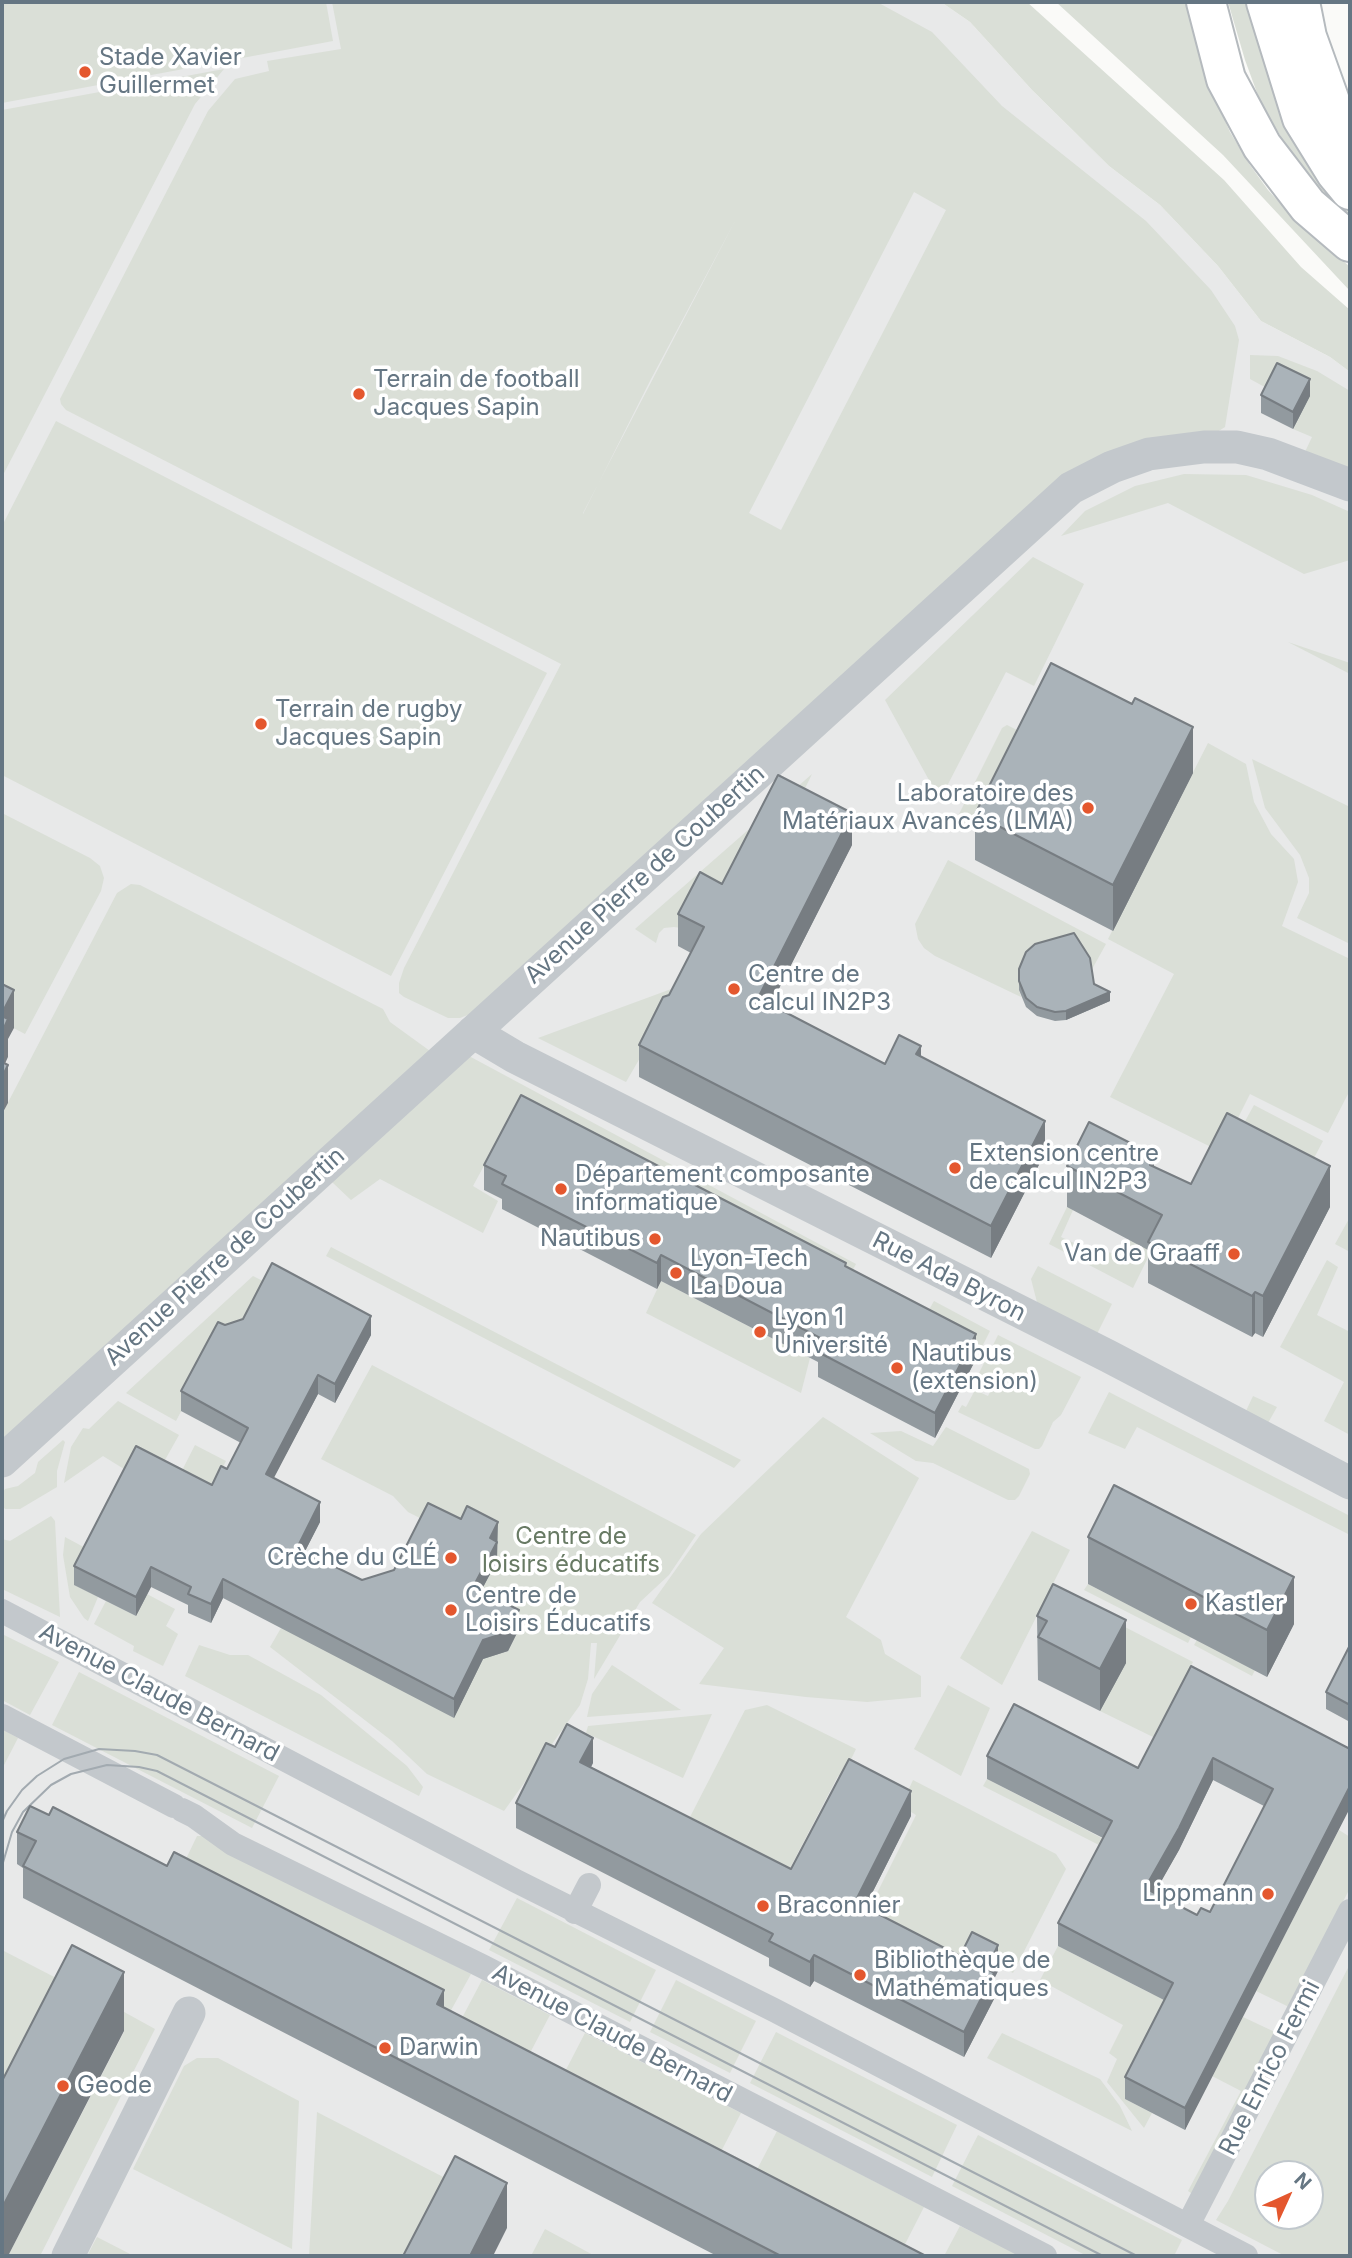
<!DOCTYPE html>
<meta charset="utf-8">
<style>
body{margin:0}
#map{position:relative;width:1352px;height:2258px;overflow:hidden;background:#fafaf8;font-family:Inter,sans-serif}
canvas{display:block}
.frame{position:absolute;inset:0;border:4px solid #657683;pointer-events:none}
.north{position:absolute;left:1254px;top:2160px;width:70px;height:70px;box-sizing:border-box;background:#fff;border:2px solid #c1c8cd;border-radius:50%;rotate:45deg;font-size:19px;font-weight:700;line-height:28px;text-align:center;color:#657683}
.north::after{content:'';display:block;margin:auto;width:24px;height:32px;background:#e4572e;clip-path:polygon(50% 0,100% 100%,50% 72%,0 100%)}
</style>
<div id="map">
<canvas width="1352" height="2258"></canvas>
<div class="frame"></div>
<div class="north">N</div>
</div>
<script>
const g = document.querySelector('canvas').getContext('2d');
g.lineJoin = 'round';
function fill(path, color) { g.fillStyle = color; g.fill(path, 'evenodd'); }
const poly = rows => new Path2D(rows.map(r => 'M' + r).join(''));
function strokePath(path, color, width, dash) { g.strokeStyle = color; g.lineWidth = width; g.lineCap = dash ? 'butt' : 'round'; g.setLineDash(dash || []); g.stroke(path); }
function drawText(font, color, halo, rows, align = 'center') {
  g.font = font + ' Inter,sans-serif'; g.lineWidth = 7; g.setLineDash([]); g.textBaseline = 'middle'; g.strokeStyle = halo; g.fillStyle = color; for (const [text, x, y, turn = 0] of rows) {
    g.save(); g.translate(x, y); g.rotate((+turn || 0) * Math.PI / 180); g.textAlign = isNaN(turn) ? turn : align; if (halo) g.strokeText(text, 0, 0); g.fillText(text, 0, 0); g.restore();
  }
}
fill(poly([
 [2,2,941,2,970,22,1032,90,1109,166,1160,205,1218,266,1261,321,1330,357,1350,372,1350,2256,2,2256],
 [1268,2174,1310,2174,1310,2216,1268,2216]
]), '#e8e9e9');
fill(poly([
 [2,2,326,2,333,41,2,103],
 [332,2,877,2,932,32,1002,106,1146,221,1211,290,1235,326,1239,340,1225,427,1217,432,1092,462,473,1013,460,1018,448,1018,404,997,399,993,399,983,404,968,561,664,66,410,61,404,60,399,208,111,235,79,269,71,267,61,341,49],
 [914,192,946,210,781,530,749,513],
 [735,221,583,513,583,514,651,379],
 [941,2,1027,2,1224,180,1301,267,1350,310,1350,372,1330,357,1261,321,1218,266,1160,205,1109,166,1032,90,970,22],
 [1056,2,1185,2,1206,77,1230,132,1250,165,1268,190,1292,216,1350,267,1350,291,1223,155],
 [1228,2,1251,2,1350,206,1350,224,1310,180,1288,149,1260,101,1245,60],
 [224,69,195,104,2,477,2,110],
 [1250,355,1278,356,1317,371,1350,391,1350,473,1304,454,1312,437,1293,429,1309,397,1272,391,1250,379],
 [56,421,547,673,391,976,2,775,2,526],
 [1184,474,1246,475,1312,495,1350,512,1350,560,1304,574,1168,503,1061,536,1085,511,1135,486],
 [1033,557,1084,584,1034,686,1006,672,946,788,941,792,935,791,885,700],
 [1288,642,1350,663,1350,674],
 [1007,725,1027,735,979,832,956,820,1002,728],
 [1208,743,1246,764,1254,802,1271,834,1294,859,1298,882,1282,926,1350,959,1350,1090,1328,1133,1250,1094,1221,1152,1110,1097,1174,974,1108,939],
 [1252,759,1350,807,1350,944,1297,918,1309,893,1309,878,1300,855,1265,808],
 [812,774,792,815,728,904,688,929,674,927,664,928,659,933,656,943,635,929],
 [2,813,90,858,100,866,104,878,101,891,25,1034,2,1022],
 [948,860,1106,944,1091,971,1019,978,1019,990,1021,997,935,956,924,948,918,939,915,924],
 [131,884,140,885,383,1009,390,1022,430,1051,2,1440,2,1114,117,893],
 [674,988,658,1027,626,1082,538,1038],
 [469,1056,856,1264,846,1283,511,1116,473,1186,498,1201,483,1233,380,1179,351,1200,332,1182],
 [1254,1105,1323,1141,1297,1190,1227,1154],
 [1067,1207,1073,1210,1061,1237,1085,1248,1123,1255,1130,1239,1169,1215,1133,1288,1049,1244],
 [1350,1217,1350,1252,1335,1244],
 [331,1247,741,1460,734,1468,326,1256],
 [1327,1260,1338,1267,1317,1315,1350,1332,1350,1435,1324,1421,1344,1382,1280,1347],
 [1038,1266,1112,1304,1095,1338,1039,1310,1031,1279],
 [253,1276,271,1285,236,1350,218,1341,176,1421,126,1393],
 [661,1281,810,1358,801,1393,646,1313],
 [934,1301,990,1331,976,1359,926,1315],
 [998,1335,1081,1377,1061,1415,1053,1422,1042,1446,1039,1449,1035,1449,958,1412,962,1405,966,1407,975,1390,988,1396,994,1384,978,1375],
 [372,1365,696,1535,669,1575,640,1602,594,1679,597,1643,591,1643,588,1679,580,1705,504,1811,427,1774,392,1741,270,1647,281,1628,483,1659,508,1651,518,1630,479,1595,496,1562,461,1539,408,1512,393,1496,321,1459],
 [1109,1392,1350,1516,1350,1535,1137,1427,1125,1449,1088,1433],
 [1253,1396,1277,1407,1268,1423,1246,1411],
 [118,1401,179,1435,156,1476,132,1474,103,1456,64,1483,71,1447,83,1428,89,1429],
 [823,1417,919,1478,846,1617,881,1640,885,1654,921,1676,921,1697,867,1702,806,1697,699,1684,724,1648,652,1603,701,1534],
 [946,1427,1029,1469,1030,1474,1019,1496,1015,1500,1008,1500,933,1463,916,1461,870,1433,901,1431,933,1446],
 [63,1440,65,1442,57,1471,57,1487,20,1509,5,1509,2,1505,2,1494,5,1489,18,1486,35,1473,38,1462],
 [195,1445,226,1461,195,1523,169,1496],
 [51,1516,55,1521,60,1617,2,1589,2,1539,10,1541],
 [1032,1531,1070,1550,1002,1685,960,1658],
 [65,1537,91,1551,75,1585,98,1597,88,1621,84,1618,70,1597,63,1555],
 [1088,1584,1191,1637,1188,1643,1084,1590],
 [147,1594,175,1609,166,1626,178,1634,163,1666,133,1651,134,1646,94,1624,106,1601,136,1616],
 [1123,1626,1193,1662,1153,1737,1100,1711,1125,1663],
 [2,1634,59,1662,30,1715,2,1700],
 [1197,1640,1255,1670,1252,1676,1194,1645],
 [199,1645,230,1655,248,1655,321,1695,407,1766,423,1787,419,1796,185,1676],
 [612,1665,681,1710,587,1717,592,1694],
 [79,1672,279,1776,252,1828,52,1725],
 [948,1685,990,1708,961,1776,914,1749],
 [767,1705,856,1749,842,1778,838,1776,789,1870,690,1817,745,1710],
 [712,1714,683,1778,586,1733,588,1726],
 [2,1729,18,1738,2,1769],
 [987,1779,1156,1866,1152,1872,983,1786],
 [913,1780,1056,1854,1066,1869,1013,1973,972,1952,958,1977,860,1927,916,1815,901,1806],
 [1339,1830,1350,1837,1350,1888,1289,2007,1256,1991],
 [197,1836,202,1836,471,1974,444,2023,174,1884],
 [517,1898,656,1970,630,2022,489,1950],
 [1058,1946,1150,1993,1176,1999,1125,2099,1152,2113,1144,2128,1107,2082,1117,2059,1109,2053,1123,2025,1040,1980],
 [2,1950,95,1998,2,2141],
 [1350,1964,1350,2256,1285,2256,1216,2220,1228,2201],
 [1268,2174,1310,2174,1310,2216,1268,2216],
 [482,1980,550,2015,521,2070,453,2035],
 [676,1980,756,2021,730,2073,650,2032],
 [106,2002,155,2029,40,2256,8,2256,124,2032],
 [1243,2017,1277,2033,1194,2195,1188,2191,1241,2091,1212,2076],
 [776,2032,957,2125,932,2177,750,2083],
 [585,2033,741,2113,712,2169,556,2089],
 [1002,2033,1100,2079,1120,2106,1132,2131,987,2058],
 [197,2058,218,2058,299,2101,292,2249,133,2169,184,2066],
 [317,2112,453,2182,415,2256,309,2256],
 [777,2131,924,2207,899,2256,748,2187],
 [978,2135,1182,2240,1174,2256,1087,2256,952,2186],
 [960,2226,1021,2256,944,2256],
 [545,2229,595,2256,534,2256,532,2254],
 [97,2237,134,2256,87,2256]
]), '#dadfd7');
const primary = poly([
 [1206,2,1226,79,1262,146,1308,206,1350,242],
 [1266,2,1302,118,1336,173,1350,190],
 [1300,2,1307,37,1331,104,1350,146]
]);
strokePath(primary, '#b5babe', 42);
strokePath(poly([
 [2,1611,516,1881,774,2010,1246,2256],
 [2,1716,174,1806],
 [182,1810,194,1816,233,1844,482,1966,1045,2256],
 [575,1912,589,1885],
 [1188,2225,1350,1911]
]), '#c3c8cc', 24);
strokePath(poly([
 [473,1032,515,1057,1108,1356,1350,1483],
 [2,1461,1071,488,1112,467,1149,454,1204,447,1237,447,1268,454,1350,485],
 [68,2256,189,2013]
]), '#c3c8cc', 33);
strokePath(primary, '#fff', 38);
strokePath(poly([
 [2,1822,7,1811,22,1790,37,1776,64,1759,99,1749,135,1751,157,1755,1137,2256],
 [2,1866,12,1832,23,1812,51,1785,71,1774,107,1765,139,1767,157,1771,1103,2256]
]), '#a2aab0', 2);
fill(poly([
 [1261,395,1310,396,1293,429,1261,413],
 [1132,704,1193,773,1113,931,975,860,975,814],
 [852,845,771,1004,885,1064,921,1056,1045,1153,991,1258,639,1077,639,1045,669,995,691,953,678,946,678,914,722,884],
 [1019,969,1094,984,1110,1001,1066,1020,1055,1021,1037,1016,1026,1007,1019,990],
 [484,1165,846,1266,976,1359,935,1438,818,1377,818,1362,661,1281,657,1289,502,1209,502,1199,484,1190],
 [1067,1166,1154,1167,1191,1184,1330,1207,1263,1337,1255,1333,1252,1337,1148,1283,1148,1250,1067,1207],
 [225,1325,371,1335,335,1403,318,1394,273,1478,320,1522,305,1551,362,1580,498,1542,497,1545,497,1561,481,1591,519,1629,508,1651,483,1659,454,1718,223,1598,211,1623,188,1613,188,1605,151,1587,136,1616,74,1585,74,1566,212,1485,227,1469,241,1443,181,1411,181,1391],
 [1088,1537,1294,1624,1267,1677,1088,1584],
 [1037,1616,1126,1663,1100,1711,1038,1680],
 [1350,1645,1350,1722,1326,1709,1326,1692],
 [1191,1666,1350,1749,1185,2130,1125,2099,1125,2077,1164,2000,1058,1946,1058,1923,1103,1838,987,1779,987,1756,1138,1768],
 [1213,1780,1264,1806,1210,1912,1197,1915,1154,1893,1179,1850],
 [593,1763,591,1767,791,1869,911,1816,865,1907,960,1956,998,1971,994,1979,994,1999,964,2057,814,1981,810,1987,769,1966,769,1958,516,1828,516,1803],
 [17,1832,444,2008,926,2256,717,2256,23,1898,23,1868,17,1864]
]), '#929a9f');
fill(poly([
 [1310,379,1310,396,1293,429,1293,412],
 [1193,727,1193,773,1113,931,1113,885],
 [852,813,852,845,758,1030,758,998],
 [14,990,14,1028,8,1039,8,1057,2,1070,2,1013],
 [1110,992,1110,1001,1066,1020,1066,1011],
 [921,1046,921,1078,916,1054],
 [8,1065,8,1103,2,1114,2,1077],
 [1045,1121,1045,1153,991,1258,991,1226],
 [1154,1155,1154,1196,1150,1165],
 [1330,1166,1330,1207,1263,1337,1263,1296],
 [661,1255,661,1281,657,1289,657,1263],
 [1255,1292,1255,1333,1252,1337,1252,1296],
 [371,1316,371,1335,335,1403,335,1384],
 [976,1334,976,1359,935,1438,935,1413],
 [318,1375,318,1394,266,1493,266,1474],
 [320,1502,320,1522,297,1567,297,1548],
 [498,1522,497,1561,473,1606,473,1587,490,1538],
 [151,1567,151,1587,136,1616,136,1597],
 [1294,1577,1294,1624,1267,1677,1267,1630],
 [223,1579,223,1598,211,1623,211,1604],
 [519,1610,519,1629,508,1651,483,1659,454,1718,454,1699,483,1640],
 [1126,1620,1126,1663,1100,1711,1100,1669],
 [593,1738,593,1763,580,1787,580,1762],
 [1213,1758,1213,1780,1179,1850,1145,1910,1145,1888],
 [1350,1786,1350,1808,1185,2130,1185,2108],
 [911,1791,911,1816,855,1927,855,1902],
 [998,1945,998,1971,994,1979,994,1999,964,2057,964,2032,987,1969],
 [814,1955,814,1981,810,1987,810,1962],
 [124,1972,124,2031,8,2256,2,2256,2,2208],
 [444,1990,444,2023,437,2004],
 [507,2183,507,2228,493,2256,470,2256]
]), '#777d82');
const building = poly([
 [1277,363,1310,379,1293,412,1261,395,1277,363],
 [1051,663,1132,704,1135,698,1193,727,1113,885,975,814,1051,663],
 [778,775,852,813,758,998,885,1064,899,1035,921,1046,916,1054,1045,1121,991,1226,639,1045,663,997,669,995,704,927,678,914,700,872,722,884,778,775],
 [1074,933,1090,958,1094,984,1110,992,1066,1011,1055,1012,1037,1007,1026,998,1019,981,1019,969,1026,952,1035,944,1074,933],
 [2,984,14,990,2,1013,2,984],
 [2,1016,8,1019,2,1032,2,1016],
 [2,1062,8,1065,2,1077,2,1062],
 [521,1095,846,1263,845,1266,976,1334,935,1413,818,1352,824,1340,661,1255,657,1263,502,1184,506,1176,484,1165,521,1095],
 [1227,1113,1330,1166,1263,1296,1255,1292,1252,1296,1148,1242,1162,1215,1067,1166,1089,1122,1154,1155,1150,1165,1191,1184,1227,1113],
 [272,1263,371,1316,335,1384,318,1375,266,1474,320,1502,297,1548,362,1580,394,1570,428,1503,461,1519,467,1506,498,1522,490,1538,497,1542,473,1587,519,1610,508,1632,483,1640,454,1699,223,1579,211,1604,188,1594,191,1587,151,1567,136,1597,74,1566,136,1446,212,1485,221,1466,227,1469,248,1428,181,1391,218,1322,225,1325,243,1319,272,1263],
 [1114,1485,1294,1577,1267,1630,1088,1537,1114,1485],
 [1053,1584,1126,1620,1100,1669,1038,1637,1047,1621,1037,1616,1053,1584],
 [1350,1645,1350,1705,1326,1692,1350,1645],
 [1191,1666,1350,1749,1350,1786,1185,2108,1125,2077,1173,1983,1058,1923,1112,1821,987,1756,1014,1704,1138,1768,1191,1666],
 [1213,1758,1273,1789,1210,1912,1201,1908,1197,1915,1145,1888,1179,1828,1213,1758],
 [567,1724,593,1738,580,1762,791,1869,849,1759,911,1791,855,1902,960,1956,972,1932,998,1945,987,1969,994,1973,964,2032,814,1955,810,1962,769,1941,773,1934,516,1803,546,1743,555,1747,567,1724],
 [30,1806,49,1815,53,1807,167,1866,174,1852,444,1990,437,2004,926,2256,781,2256,23,1866,36,1841,17,1832,30,1806],
 [72,1945,124,1972,2,2208,2,2081,72,1945],
 [455,2156,507,2183,470,2256,403,2256,455,2156]
]);
fill(building, '#aab3b9');
strokePath(building, '#777d82', 2);
for (const [x, y, r, color] of [
 [85,72,7,"#e4572e"],
 [359,394,7,"#e4572e"],
 [261,724,7,"#e4572e"],
 [1088,808,7,"#e4572e"],
 [734,989,7,"#e4572e"],
 [955,1168,7,"#e4572e"],
 [561,1189,7,"#e4572e"],
 [655,1239,7,"#e4572e"],
 [1234,1254,7,"#e4572e"],
 [676,1273,7,"#e4572e"],
 [760,1332,7,"#e4572e"],
 [897,1368,7,"#e4572e"],
 [451,1558,7,"#e4572e"],
 [1191,1604,7,"#e4572e"],
 [451,1610,7,"#e4572e"],
 [1268,1894,7,"#e4572e"],
 [763,1906,7,"#e4572e"],
 [860,1975,7,"#e4572e"],
 [385,2048,7,"#e4572e"],
 [63,2086,7,"#e4572e"]
]) { const dot = new Path2D(); dot.arc(x, y, r, 0, 2 * Math.PI); g.fillStyle = color; g.fill(dot); strokePath(dot, '#fff', 2.5); }
drawText('24px', '#657683', '#fff', [
 ["Stade Xavier",99,58],
 ["Guillermet",99,86],
 ["Terrain de football",373,380],
 ["Jacques Sapin",373,408],
 ["Terrain de rugby",275,710],
 ["Jacques Sapin",275,738],
 ["Laboratoire des",1074,794,"right"],
 ["Matériaux Avancés (LMA)",1074,822,"right"],
 ["Centre de",748,975],
 ["calcul IN2P3",748,1003],
 ["Extension centre",969,1154],
 ["de calcul IN2P3",969,1182],
 ["Département composante",575,1175],
 ["informatique",575,1203],
 ["Nautibus",641,1239,"right"],
 ["Van de Graaff",1220,1254,"right"],
 ["Lyon-Tech",690,1259],
 ["La Doua",690,1287],
 ["Lyon 1",774,1318],
 ["Université",774,1346],
 ["Nautibus",911,1354],
 ["(extension)",911,1382],
 ["Crèche du CLÉ",437,1558,"right"],
 ["Centre de",465,1596],
 ["Loisirs Éducatifs",465,1624],
 ["Kastler",1205,1604],
 ["Lippmann",1254,1894,"right"],
 ["Braconnier",777,1906],
 ["Bibliothèque de",874,1961],
 ["Mathématiques",874,1989],
 ["Darwin",399,2048],
 ["Geode",77,2086]
], 'left');
drawText('24px', '#657683', '#fff', [
 ["Avenue Pierre de Coubertin",645,875,-42],
 ["Avenue Pierre de Coubertin",225,1257,-42],
 ["Rue Ada Byron",949,1277,27],
 ["Avenue Claude Bernard",159,1693,28],
 ["Avenue Claude Bernard",612,2034,28],
 ["Rue Enrico Fermi",1270,2068,-63]
]);
drawText('24px', '#687a64', '#fff', [
 ["Centre de",571,1537],
 ["loisirs éducatifs",571,1565]
]);
</script>
